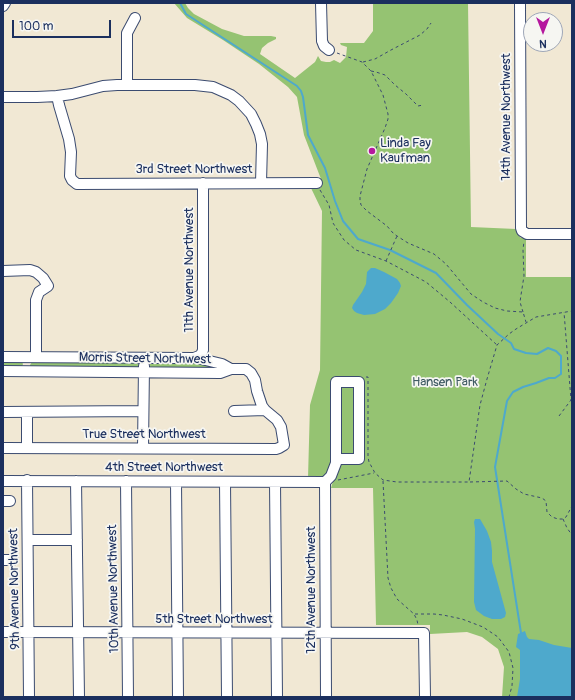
<!DOCTYPE html>
<style>
body{margin:0}
#map{position:relative;width:575px;height:700px;overflow:hidden;background:#f1e8d4;font-family:Pangolin,sans-serif}
canvas{display:block}
.frame{position:absolute;inset:0;border:4px solid #1b2f5e;pointer-events:none}
.north{position:absolute;left:523px;top:12px;width:40px;height:40px;box-sizing:border-box;background:#f6f6f2;border:1px solid #9ea6b7;border-radius:50%;rotate:180deg;font-size:11px;font-weight:700;line-height:16px;text-align:center;color:#1b2f5e}
.north::after{content:'';display:block;margin:auto;width:14px;height:18px;background:#b5179e;clip-path:polygon(50% 0,100% 100%,50% 72%,0 100%)}
.scale{position:absolute;left:12px;top:20px;width:99px;height:18px;box-sizing:border-box;border:2px solid #1b2f5e;border-top:0;padding-left:5px;font-size:12px;line-height:14px;white-space:nowrap;color:#1b2f5e;-webkit-text-stroke:3px #f6f6f2;paint-order:stroke}
</style>
<div id="map">
<canvas width="575" height="700"></canvas>
<div class="frame"></div>
<div class="north">N</div>
<div class="scale">100 m</div>
</div>
<script>
const g = document.querySelector('canvas').getContext('2d');
g.lineJoin = 'round';
function fill(path, color) { g.fillStyle = color; g.fill(path, 'evenodd'); }
const poly = rows => new Path2D(rows.map(r => 'M' + r).join(''));
function strokePath(path, color, width, dash) { g.strokeStyle = color; g.lineWidth = width; g.lineCap = dash ? 'butt' : 'round'; g.setLineDash(dash || []); g.stroke(path); }
function drawText(font, color, halo, rows, align = 'center') {
  g.font = font + ' Pangolin,sans-serif'; g.lineWidth = 3.5; g.setLineDash([]); g.textBaseline = 'middle'; g.strokeStyle = halo; g.fillStyle = color; for (const [text, x, y, turn = 0] of rows) {
    g.save(); g.translate(x, y); g.rotate((+turn || 0) * Math.PI / 180); g.textAlign = isNaN(turn) ? turn : align; if (halo) g.strokeText(text, 0, 0); g.fillText(text, 0, 0); g.restore();
  }
}
fill(poly([
 [174,3,185,3,188,8,194,14,222,29,244,36,271,36,276,37,276,39,268,43,262,48,260,54,295,78,315,62,318,56,321,61,326,62,330,62,334,60,340,63,346,57,347,47,341,45,340,43,364,43,373,31,373,3,468,3,471,227,516,229,519,236,521,238,526,238,526,277,572,277,572,697,502,697,504,667,498,649,482,637,467,632,430,634,430,625,376,625,373,488,331,488,334,478,308,478,310,405,320,370,322,211,311,188,321,188,321,179,304,135,297,97,288,87,259,64,223,40,187,18],
 [3,362,22,362,23,364,22,367,3,367],
 [32,362,140,363,141,365,140,368,30,367,30,365],
 [151,363,198,363,214,366,215,368,150,367,150,364]
]), '#95c372');
fill(poly([
 [371,268,375,268,384,272,397,279,400,283,401,286,398,293,391,303,385,309,375,314,364,315,357,313,354,311,352,308,353,305,362,292,366,284,367,272],
 [475,519,480,519,487,531,491,542,492,551,492,562,506,613,505,617,501,619,492,619,484,616,476,610,474,602,475,529,474,522],
 [525,631,527,637,529,639,539,640,554,645,572,648,572,697,517,697,520,679,520,650,516,647,518,634]
]), '#4ea9cc');
strokePath(poly([
 [180,3,186,14,297,86,301,91,303,97,308,135,325,168,335,201,343,221,358,239,390,250,436,273,467,305,498,334,511,343,514,349,526,353,537,354,548,348,556,351,561,356,561,374,555,378,549,378,536,383,523,387,513,392,507,401,495,467,521,633]
]), '#4ea9cc', 2);
const minor = poly([
 [321,3,322,41,324,46,329,50],
 [520,3,521,228,522,231,527,234,572,234],
 [3,6,5,3],
 [127,84,127,33,135,18],
 [57,96,59,105,69,139,71,152,70,176,72,180,77,184,317,183],
 [3,97,37,97,57,96,72,94,103,86,117,85,195,85,213,87,231,95,239,101,251,114,256,124,260,134,262,144,261,183],
 [3,271,30,270,36,272,43,278,48,286,39,292,36,300,36,357],
 [3,357,194,358,199,356,201,355,203,350,203,183],
 [197,358,222,364,231,369],
 [3,371,220,373,231,369,246,369,251,373,255,380,257,391,262,406,265,410,277,420,281,427,284,445,279,448,276,449,3,448],
 [234,411,265,410],
 [3,412,143,411],
 [27,448,27,412],
 [143,448,144,366],
 [27,480,29,697],
 [3,481,325,482],
 [76,481,79,697],
 [126,481,128,697],
 [176,482,178,697],
 [225,482,227,697],
 [275,482,277,697],
 [325,482,331,476,336,463,336,382,359,382,359,459,336,459],
 [325,482,326,697],
 [3,501,10,501],
 [28,540,77,540],
 [3,560,13,560],
 [3,632,424,633,425,697]
]);
strokePath(minor, '#3b4b70', 12);
strokePath(poly([
 [337,53,362,62,371,71,383,95,388,114,388,119,385,128,367,169,360,196,360,200,361,205,367,211,387,226,393,233,397,236,408,243,434,254,446,264,471,294,483,302,495,308,507,311,523,312,526,322],
 [363,62,375,59,391,50,420,35,427,29,431,23],
 [371,71,376,72,385,75,395,85,406,94,418,106,423,105],
 [320,190,329,205,333,223,344,240,356,250,386,261,426,282,450,302,497,345],
 [386,261,397,236],
 [523,312,520,302,521,295,524,276,523,250,524,241],
 [366,377,368,377,368,457,369,462,375,473,383,480,397,482,469,482,480,405,487,379,497,345,509,334,516,329,536,317,572,311],
 [559,416,571,400,564,312],
 [338,480,374,473],
 [383,481,388,578,391,588,397,599,414,614,417,620,418,625],
 [470,482,507,481,516,489,524,494,542,498,546,501,547,512,552,517,558,519,563,519,566,517,572,506],
 [563,519,567,528,572,535],
 [415,614,434,614,443,615,462,619,483,627,498,637,509,652,513,668,512,686,509,697]
]), '#3b4b70', 1, [3, 3]);
strokePath(minor, '#fff', 10);
for (const [x, y, r, color] of [
 [372,151,4,"#b5179e"]
]) { const dot = new Path2D(); dot.arc(x, y, r, 0, 2 * Math.PI); g.fillStyle = color; g.fill(dot); strokePath(dot, '#f6f6f2', 1.5); }
drawText('13px', '#1b2f5e', '#f6f6f2', [
 ["14th Avenue Northwest",507,117,-90],
 ["3rd Street Northwest",194,170],
 ["11th Avenue Northwest",190,270,-90],
 ["Morris Street Northwest",145,359,1],
 ["True Street Northwest",144,435],
 ["4th Street Northwest",164,468],
 ["9th Avenue Northwest",15,589,-91],
 ["10th Avenue Northwest",114,589,-91],
 ["12th Avenue Northwest",312,590,-90],
 ["5th Street Northwest",214,620]
]);
drawText('13px', '#1b2f5e', '#f6f6f2', [
 ["Linda Fay",380,144],
 ["Kaufman",380,159]
], 'left');
drawText('13px', '#405b64', '#f6f6f2', [
 ["Hansen Park",445,383]
]);
</script>
